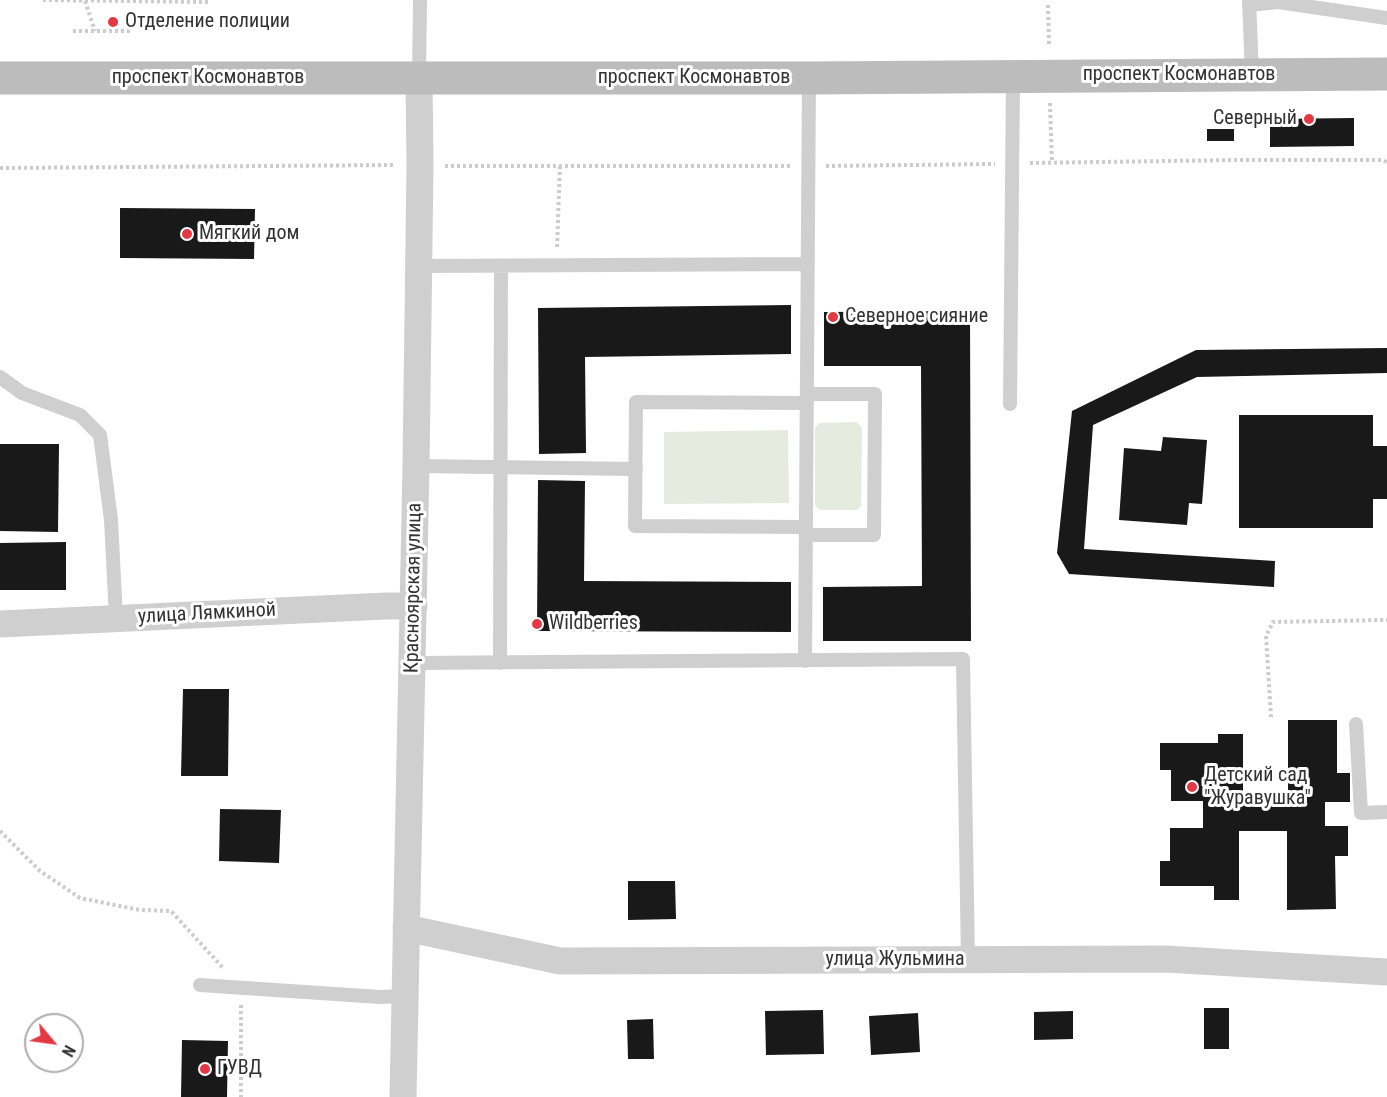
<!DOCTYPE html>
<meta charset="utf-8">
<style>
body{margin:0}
#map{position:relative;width:1387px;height:1097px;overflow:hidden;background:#fff;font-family:"Roboto Condensed",sans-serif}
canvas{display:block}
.north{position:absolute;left:24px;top:1013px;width:60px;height:60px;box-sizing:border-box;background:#fff;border:2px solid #adadad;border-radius:50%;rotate:119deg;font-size:16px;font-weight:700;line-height:24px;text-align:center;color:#323232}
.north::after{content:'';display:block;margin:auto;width:21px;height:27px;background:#e53845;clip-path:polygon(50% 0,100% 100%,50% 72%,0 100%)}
</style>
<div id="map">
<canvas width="1387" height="1097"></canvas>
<div class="north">N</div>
</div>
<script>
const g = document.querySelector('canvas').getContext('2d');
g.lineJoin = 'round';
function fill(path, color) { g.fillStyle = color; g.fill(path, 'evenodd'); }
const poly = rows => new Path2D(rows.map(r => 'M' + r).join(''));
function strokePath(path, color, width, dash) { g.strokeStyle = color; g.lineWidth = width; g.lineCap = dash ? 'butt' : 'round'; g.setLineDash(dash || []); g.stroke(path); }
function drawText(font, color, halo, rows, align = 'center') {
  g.font = font + ' "Roboto Condensed",sans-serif'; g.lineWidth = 6; g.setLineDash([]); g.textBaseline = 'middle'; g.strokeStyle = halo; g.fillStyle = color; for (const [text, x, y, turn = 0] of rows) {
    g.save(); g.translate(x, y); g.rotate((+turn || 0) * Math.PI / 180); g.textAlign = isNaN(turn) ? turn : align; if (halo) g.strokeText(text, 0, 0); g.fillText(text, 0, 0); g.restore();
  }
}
fill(poly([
 [857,422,862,428,861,506,857,510,820,510,815,505,815,428,819,423],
 [788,430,789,503,664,504,664,432]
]), '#e5ebde');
fill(poly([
 [1354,118,1354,146,1270,147,1270,119],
 [1207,129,1234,129,1234,141,1207,141],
 [120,208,255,209,254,259,120,258],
 [791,305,791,354,585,357,586,453,539,454,538,308],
 [970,311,971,641,823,641,823,587,922,586,921,366,824,366,824,312],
 [1387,348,1387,373,1197,377,1093,425,1084,549,1275,561,1274,587,1069,574,1057,553,1072,411,1196,350],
 [1239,415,1373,415,1373,446,1387,446,1387,499,1373,499,1373,528,1239,528],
 [1163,437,1207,440,1202,504,1189,503,1187,525,1119,520,1124,448,1161,451],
 [0,444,59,444,58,532,0,531],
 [538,480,585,481,584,581,791,582,791,632,537,631],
 [66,542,66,590,0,590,0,543],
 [183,689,229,689,228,776,181,776],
 [1288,720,1337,720,1337,773,1350,773,1350,802,1325,802,1325,826,1348,826,1348,856,1335,856,1336,909,1287,910,1287,831,1239,831,1239,900,1214,900,1214,886,1160,886,1160,861,1170,861,1170,828,1203,828,1203,801,1171,801,1171,770,1160,770,1160,743,1218,743,1218,734,1243,734,1243,802,1288,802],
 [220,809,281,810,279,863,219,861],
 [628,881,675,881,676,919,628,920],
 [1204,1008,1229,1008,1229,1049,1204,1049],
 [823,1010,824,1054,766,1055,765,1011],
 [1073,1011,1073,1039,1034,1040,1034,1012],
 [918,1013,920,1052,871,1055,869,1016],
 [653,1019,654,1059,628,1059,627,1020],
 [182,1040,228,1041,227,1097,181,1097]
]), '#191919');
strokePath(poly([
 [43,0,210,2],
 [85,1,95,31],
 [1048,5,1049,44],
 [73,31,131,31],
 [1050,103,1052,163],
 [1030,163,1237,160,1381,160,1387,162],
 [445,166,791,166],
 [826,166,995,164],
 [0,168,395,165],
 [557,247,560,165],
 [1271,717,1266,636,1273,622,1387,620],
 [0,831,40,871,80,898,140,910,171,911,224,969],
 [241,1005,241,1097]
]), '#ccc', 4, [3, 3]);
strokePath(poly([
 [1249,0,1252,75],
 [1249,5,1278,2,1387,18],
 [419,79,420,0],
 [418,266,808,264],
 [0,377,22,393,80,415,100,435,111,520,116,618],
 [1010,404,1013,77],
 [416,466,636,469],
 [806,527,635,526,636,402,807,403],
 [806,535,874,535,875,394,807,394],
 [805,661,809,78],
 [412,663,963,659,968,960],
 [500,663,501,266],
 [1356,724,1361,813,1387,812],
 [200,985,380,997,404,996]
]), '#cfcfcf', 14);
strokePath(poly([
 [0,624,386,606,414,606],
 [406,928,560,961,1166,959,1387,972],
 [403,1097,416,466,420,166,419,79]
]), '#cfcfcf', 27);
strokePath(poly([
 [0,78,809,78,1387,74]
]), '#bcbcbc', 33);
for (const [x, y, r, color] of [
 [113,22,6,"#e53845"],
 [1309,119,6,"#e53845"],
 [187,234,6,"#e53845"],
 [833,317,6,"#e53845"],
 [537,624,6,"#e53845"],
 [1192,787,6,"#e53845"],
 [205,1069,6,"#e53845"]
]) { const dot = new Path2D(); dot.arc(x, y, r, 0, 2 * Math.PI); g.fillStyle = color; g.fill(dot); strokePath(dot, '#fff', 2); }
drawText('20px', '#323232', '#fff', [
 ["Отделение полиции",125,22],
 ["Северный",1297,119,"right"],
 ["Мягкий дом",199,234],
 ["Северное сияние",845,317],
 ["Wildberries",549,624],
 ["Детский сад",1204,776],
 ["\"Журавушка\"",1204,799],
 ["ГУВД",217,1069]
], 'left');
drawText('20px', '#323232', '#fff', [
 ["проспект Космонавтов",1179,75],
 ["проспект Космонавтов",208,78],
 ["проспект Космонавтов",694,78],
 ["Красноярская улица",414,588,-89],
 ["улица Лямкиной",207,614,-3],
 ["улица Жульмина",895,960]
]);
</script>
